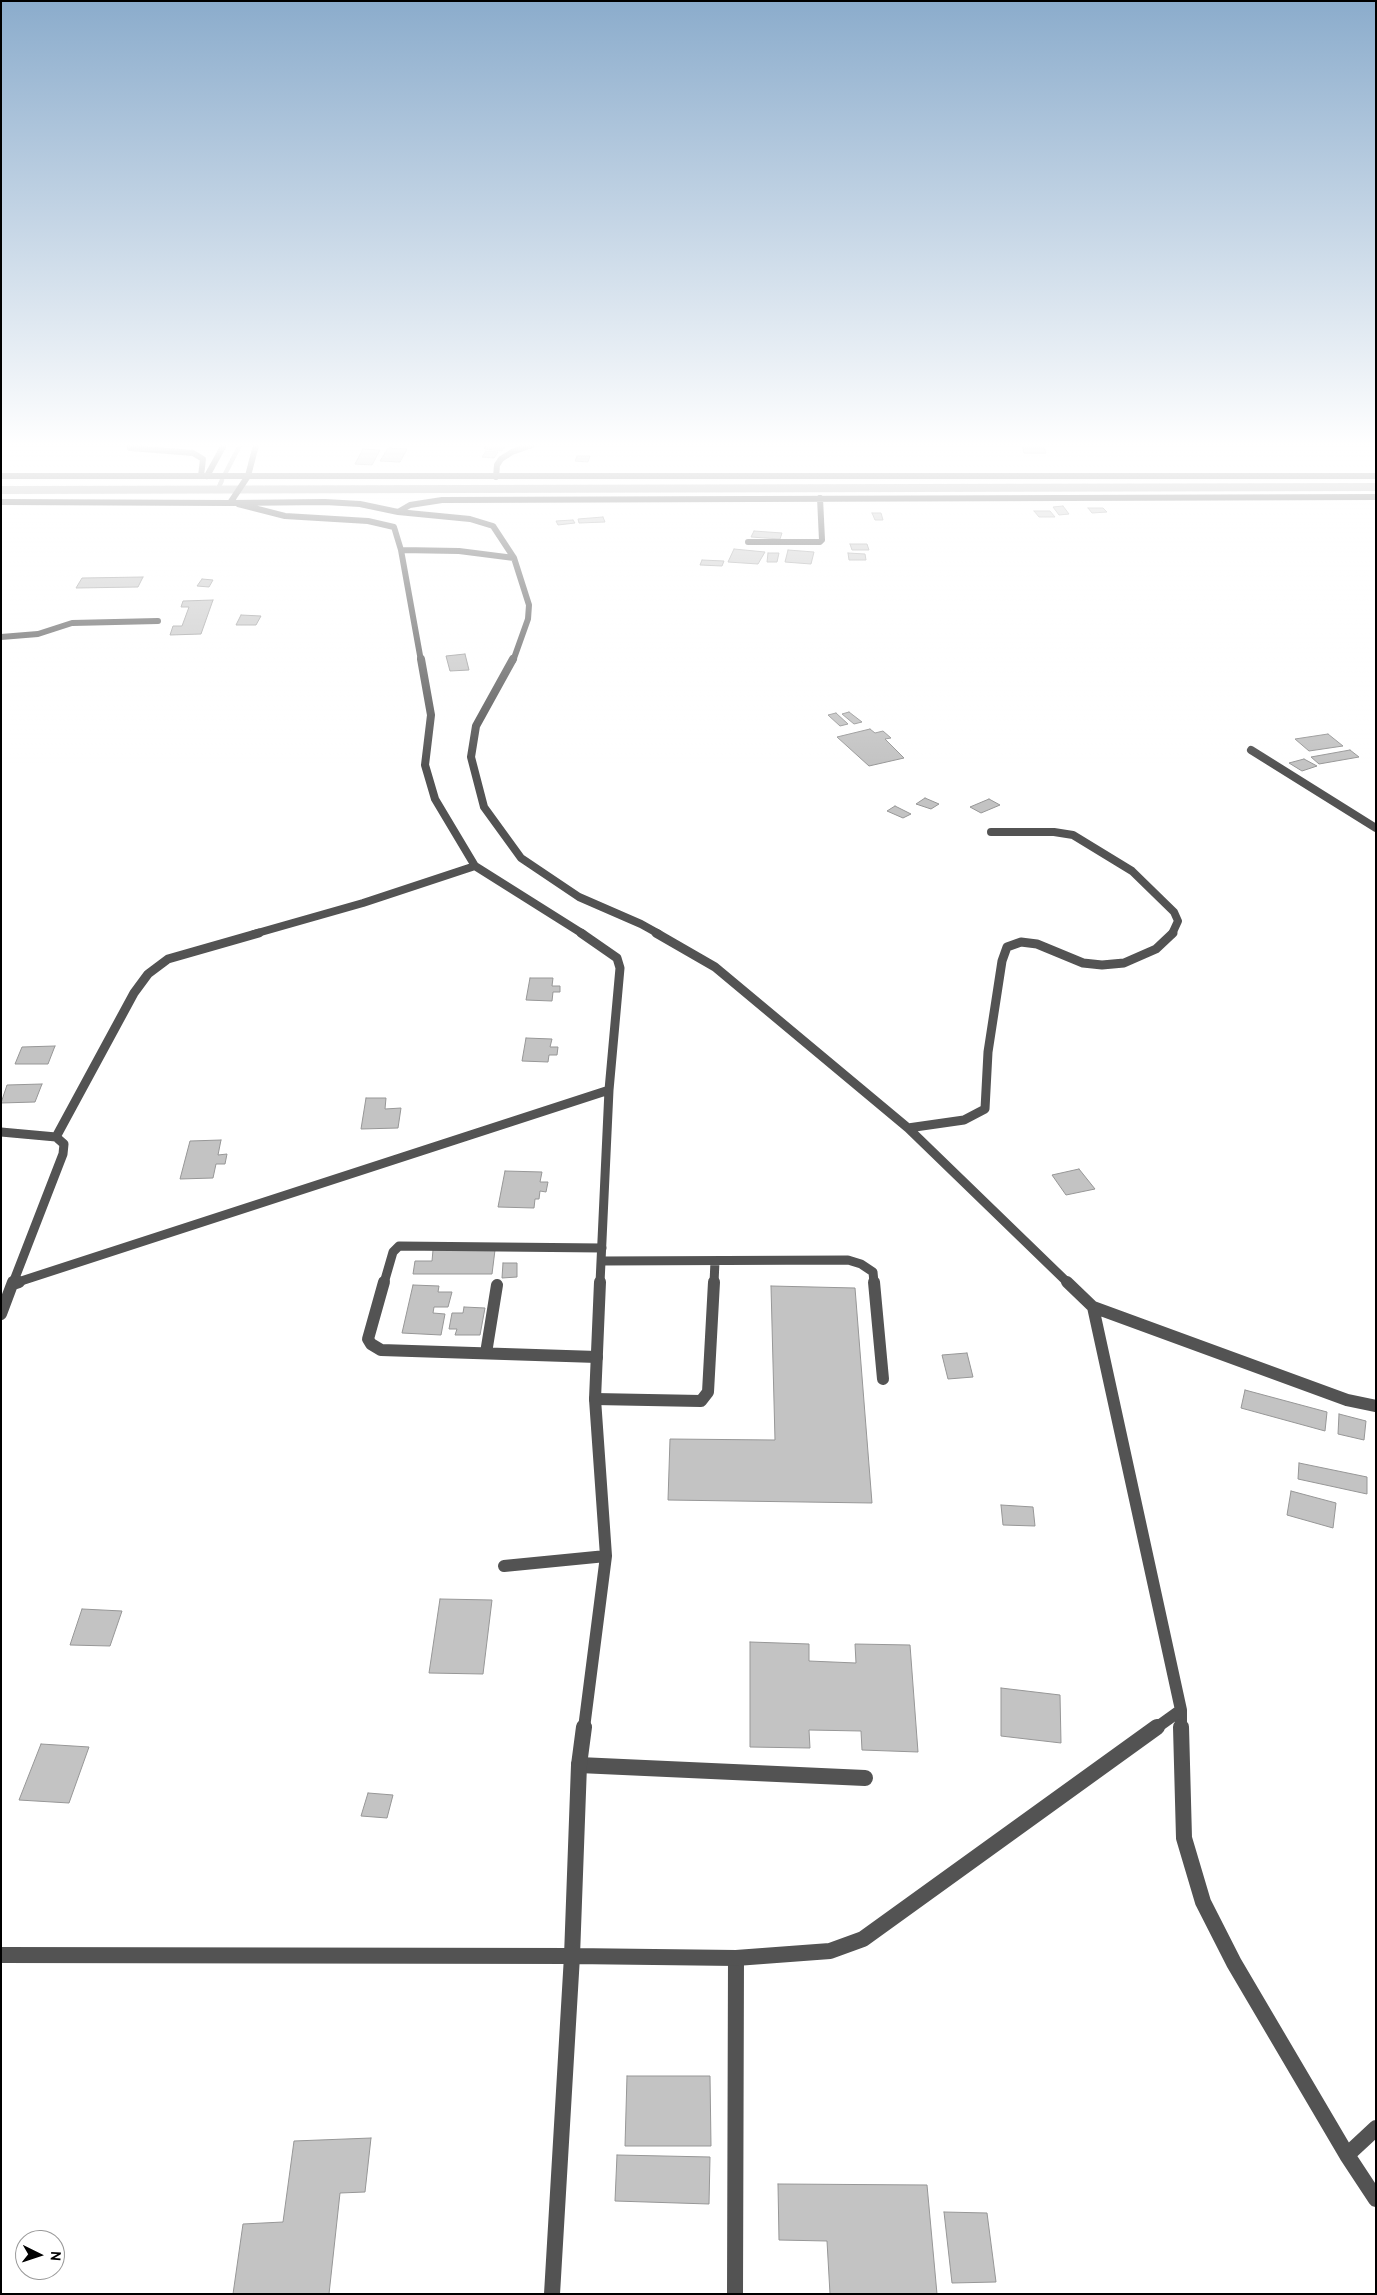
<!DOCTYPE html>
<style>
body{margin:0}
#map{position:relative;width:1377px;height:2295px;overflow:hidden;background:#fff;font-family:Overpass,sans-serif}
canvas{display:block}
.frame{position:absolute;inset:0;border:2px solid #000;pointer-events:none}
.north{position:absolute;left:15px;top:2230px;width:50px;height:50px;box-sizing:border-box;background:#fff;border:1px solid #999;border-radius:50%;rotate:94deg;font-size:14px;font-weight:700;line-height:20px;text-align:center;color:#000}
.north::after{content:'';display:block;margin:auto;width:18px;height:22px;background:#000;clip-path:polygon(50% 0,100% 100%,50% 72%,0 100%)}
</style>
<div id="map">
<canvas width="1377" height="2295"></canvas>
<div class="frame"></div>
<div class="north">N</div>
</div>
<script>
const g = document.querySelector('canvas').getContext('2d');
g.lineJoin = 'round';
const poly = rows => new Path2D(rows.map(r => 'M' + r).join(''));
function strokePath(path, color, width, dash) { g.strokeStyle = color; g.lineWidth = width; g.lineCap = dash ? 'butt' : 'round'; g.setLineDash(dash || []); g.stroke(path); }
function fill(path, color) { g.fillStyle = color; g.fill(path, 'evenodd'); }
strokePath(poly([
 [225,474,240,445],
 [218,489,222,480]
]), '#a1a1a1', 4.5);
fill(poly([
 [1376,483,1376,491,1,494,1,486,1376,483]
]), '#a1a1a1');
const building = poly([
 [487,445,506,445,502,451,484,449,487,445],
 [388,448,407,449,400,462,380,461,388,448],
 [1023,448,1044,448,1046,453,1024,453,1023,448],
 [363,449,380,450,372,465,355,464,363,449],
 [486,451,498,452,494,458,482,457,486,451],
 [577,456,590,456,588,462,575,461,577,456],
 [1063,506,1069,514,1059,515,1053,507,1063,506],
 [1088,508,1103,508,1107,512,1092,513,1088,508],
 [1034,511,1050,511,1055,517,1039,517,1034,511],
 [872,513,881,513,883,520,875,520,872,513],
 [603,517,605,522,579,523,578,519,603,517],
 [573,520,575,523,558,525,556,521,573,520],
 [754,531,782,533,780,539,751,537,754,531],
 [850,544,867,544,869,550,852,550,850,544],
 [734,549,765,552,758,564,728,562,734,549],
 [788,550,814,552,811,564,785,562,788,550],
 [768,553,779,553,777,562,767,562,768,553],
 [848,553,865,554,866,560,849,560,848,553],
 [702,560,724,561,722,566,700,565,702,560],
 [143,577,138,587,76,588,82,578,143,577],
 [202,579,213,580,209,587,197,586,202,579],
 [213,600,201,634,170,635,173,626,182,626,189,607,181,607,183,601,213,600],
 [241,615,261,616,256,625,236,625,241,615],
 [465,654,469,670,450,671,446,656,465,654],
 [849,712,862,722,854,724,842,714,849,712],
 [836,713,848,724,840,726,828,715,836,713],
 [870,729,875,733,883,731,891,738,885,739,904,758,869,766,837,737,870,729],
 [1328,734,1343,746,1309,751,1295,739,1328,734],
 [1350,750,1359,757,1319,764,1311,757,1350,750],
 [1304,759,1317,766,1302,771,1289,763,1304,759],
 [925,798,939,804,931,809,916,804,925,798],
 [989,799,1000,805,981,813,970,807,989,799],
 [895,806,911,814,903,818,887,811,895,806],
 [530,978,553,978,552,986,560,986,560,992,553,992,552,1001,526,1000,530,978],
 [526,1038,552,1039,550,1047,558,1047,557,1055,549,1055,548,1062,522,1061,526,1038],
 [55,1046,48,1064,15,1064,22,1047,55,1046],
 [42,1084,35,1102,1,1103,7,1085,42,1084],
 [366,1098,386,1098,385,1109,401,1108,398,1128,361,1129,366,1098],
 [221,1140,218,1155,227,1154,225,1164,216,1164,213,1178,180,1179,190,1141,221,1140],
 [1079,1169,1095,1189,1066,1195,1052,1175,1079,1169],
 [505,1171,542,1172,540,1182,548,1182,546,1192,540,1191,539,1199,535,1199,534,1208,498,1207,505,1171],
 [433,1250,495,1250,492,1274,413,1274,415,1261,432,1261,433,1250],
 [503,1263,517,1263,517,1277,502,1278,503,1263],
 [413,1285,439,1286,438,1292,452,1292,448,1307,434,1307,433,1313,445,1314,441,1335,402,1333,413,1285],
 [771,1286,855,1288,872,1503,668,1500,670,1439,775,1440,771,1286],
 [464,1307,485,1308,480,1335,455,1335,457,1329,449,1329,452,1313,463,1313,464,1307],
 [967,1353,973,1377,948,1379,942,1355,967,1353],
 [1245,1390,1327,1412,1325,1431,1241,1408,1245,1390],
 [1339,1414,1366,1421,1364,1440,1338,1434,1339,1414],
 [1299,1463,1367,1477,1367,1494,1298,1479,1299,1463],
 [1291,1491,1336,1503,1333,1528,1287,1515,1291,1491],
 [1001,1505,1033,1507,1035,1526,1003,1525,1001,1505],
 [440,1599,492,1600,483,1674,429,1673,440,1599],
 [82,1609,122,1611,110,1646,70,1645,82,1609],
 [750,1642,809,1644,809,1661,856,1663,855,1644,910,1645,918,1752,862,1750,861,1731,809,1730,810,1748,750,1747,750,1642],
 [1001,1688,1060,1695,1061,1743,1001,1736,1001,1688],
 [41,1744,89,1747,69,1803,19,1800,41,1744],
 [368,1793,393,1795,387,1818,361,1816,368,1793],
 [627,2076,710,2076,711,2146,625,2146,627,2076],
 [371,2138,365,2192,340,2193,329,2294,233,2294,243,2224,283,2222,294,2141,371,2138],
 [617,2155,710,2157,709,2204,615,2201,617,2155],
 [778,2184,927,2185,937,2294,830,2294,827,2241,779,2240,778,2184],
 [944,2212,987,2213,996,2282,952,2283,944,2212]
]);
fill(building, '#c3c3c3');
strokePath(building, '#979797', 1);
strokePath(poly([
 [130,448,193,453,203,459,201,476],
 [496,477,497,465,501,459,512,452,532,445]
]), '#535353', 6);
strokePath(poly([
 [602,1261,848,1260,861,1264,873,1272,874,1283],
 [384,1283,393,1252,399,1246,602,1248],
 [714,1283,715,1261]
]), '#535353', 9);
strokePath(poly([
 [384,1282,368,1339,371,1344,381,1350,597,1357],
 [874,1282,883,1379],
 [486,1353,497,1285],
 [595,1399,701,1401,708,1392,714,1282]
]), '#535353', 12);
strokePath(poly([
 [579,1765,865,1778],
 [735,2294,736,1958]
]), '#535353', 16);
strokePath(poly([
 [207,476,224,445],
 [1,502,230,503,248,476,256,445],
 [230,503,325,502,360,504,398,512,410,505,442,500,1376,497],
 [238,504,285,516,368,521,394,527,401,550,421,661],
 [398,512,470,519,493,526,514,558,529,605,528,619,513,661],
 [748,542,820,542,822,540,820,498],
 [401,550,459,551,514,558],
 [1,637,38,634,72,623,158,621]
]), '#535353', 6);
strokePath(poly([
 [421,659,431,715,425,765,435,799,475,866,583,934],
 [513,659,476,726,471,757,484,807,521,858,579,897,641,924,659,934],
 [1251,750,1376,828],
 [991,832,1054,832,1073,835,1132,871,1174,912,1178,921,1172,934],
 [254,934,363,903,475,866]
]), '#535353', 8);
strokePath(poly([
 [581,933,617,958,620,968,609,1090,600,1283],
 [656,933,715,967,908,1128,1068,1283],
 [908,1128,964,1120,985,1109,988,1052,1002,961,1007,947,1021,942,1037,944,1083,963,1102,965,1124,963,1156,949,1173,933],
 [1,1132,56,1137,64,1144,63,1154,13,1283],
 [56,1137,134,993,148,974,168,959,259,933],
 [15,1283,609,1090]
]), '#535353', 9);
strokePath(poly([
 [1067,1282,1093,1307,1347,1400,1376,1406],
 [13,1284,19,1282],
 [1093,1307,1181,1710,1181,1728],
 [1,1314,13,1282],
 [504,1566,606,1556],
 [584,1728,606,1556,595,1399,600,1282],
 [1156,1728,1181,1710]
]), '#535353', 12);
strokePath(poly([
 [584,1727,579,1765,572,1956,736,1958,830,1951,863,1939,1157,1727],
 [1181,1727,1184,1838,1203,1902,1234,1963,1347,2155,1376,2199],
 [1,1955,572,1956,552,2294],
 [1347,2155,1376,2128]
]), '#535353', 16);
strokePath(poly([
 [1,476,1376,476]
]), '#535353', 6);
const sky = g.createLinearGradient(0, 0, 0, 767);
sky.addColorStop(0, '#8baccc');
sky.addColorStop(0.58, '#fff');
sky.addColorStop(1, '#ffffff00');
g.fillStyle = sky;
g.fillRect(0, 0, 1377, 767);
</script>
